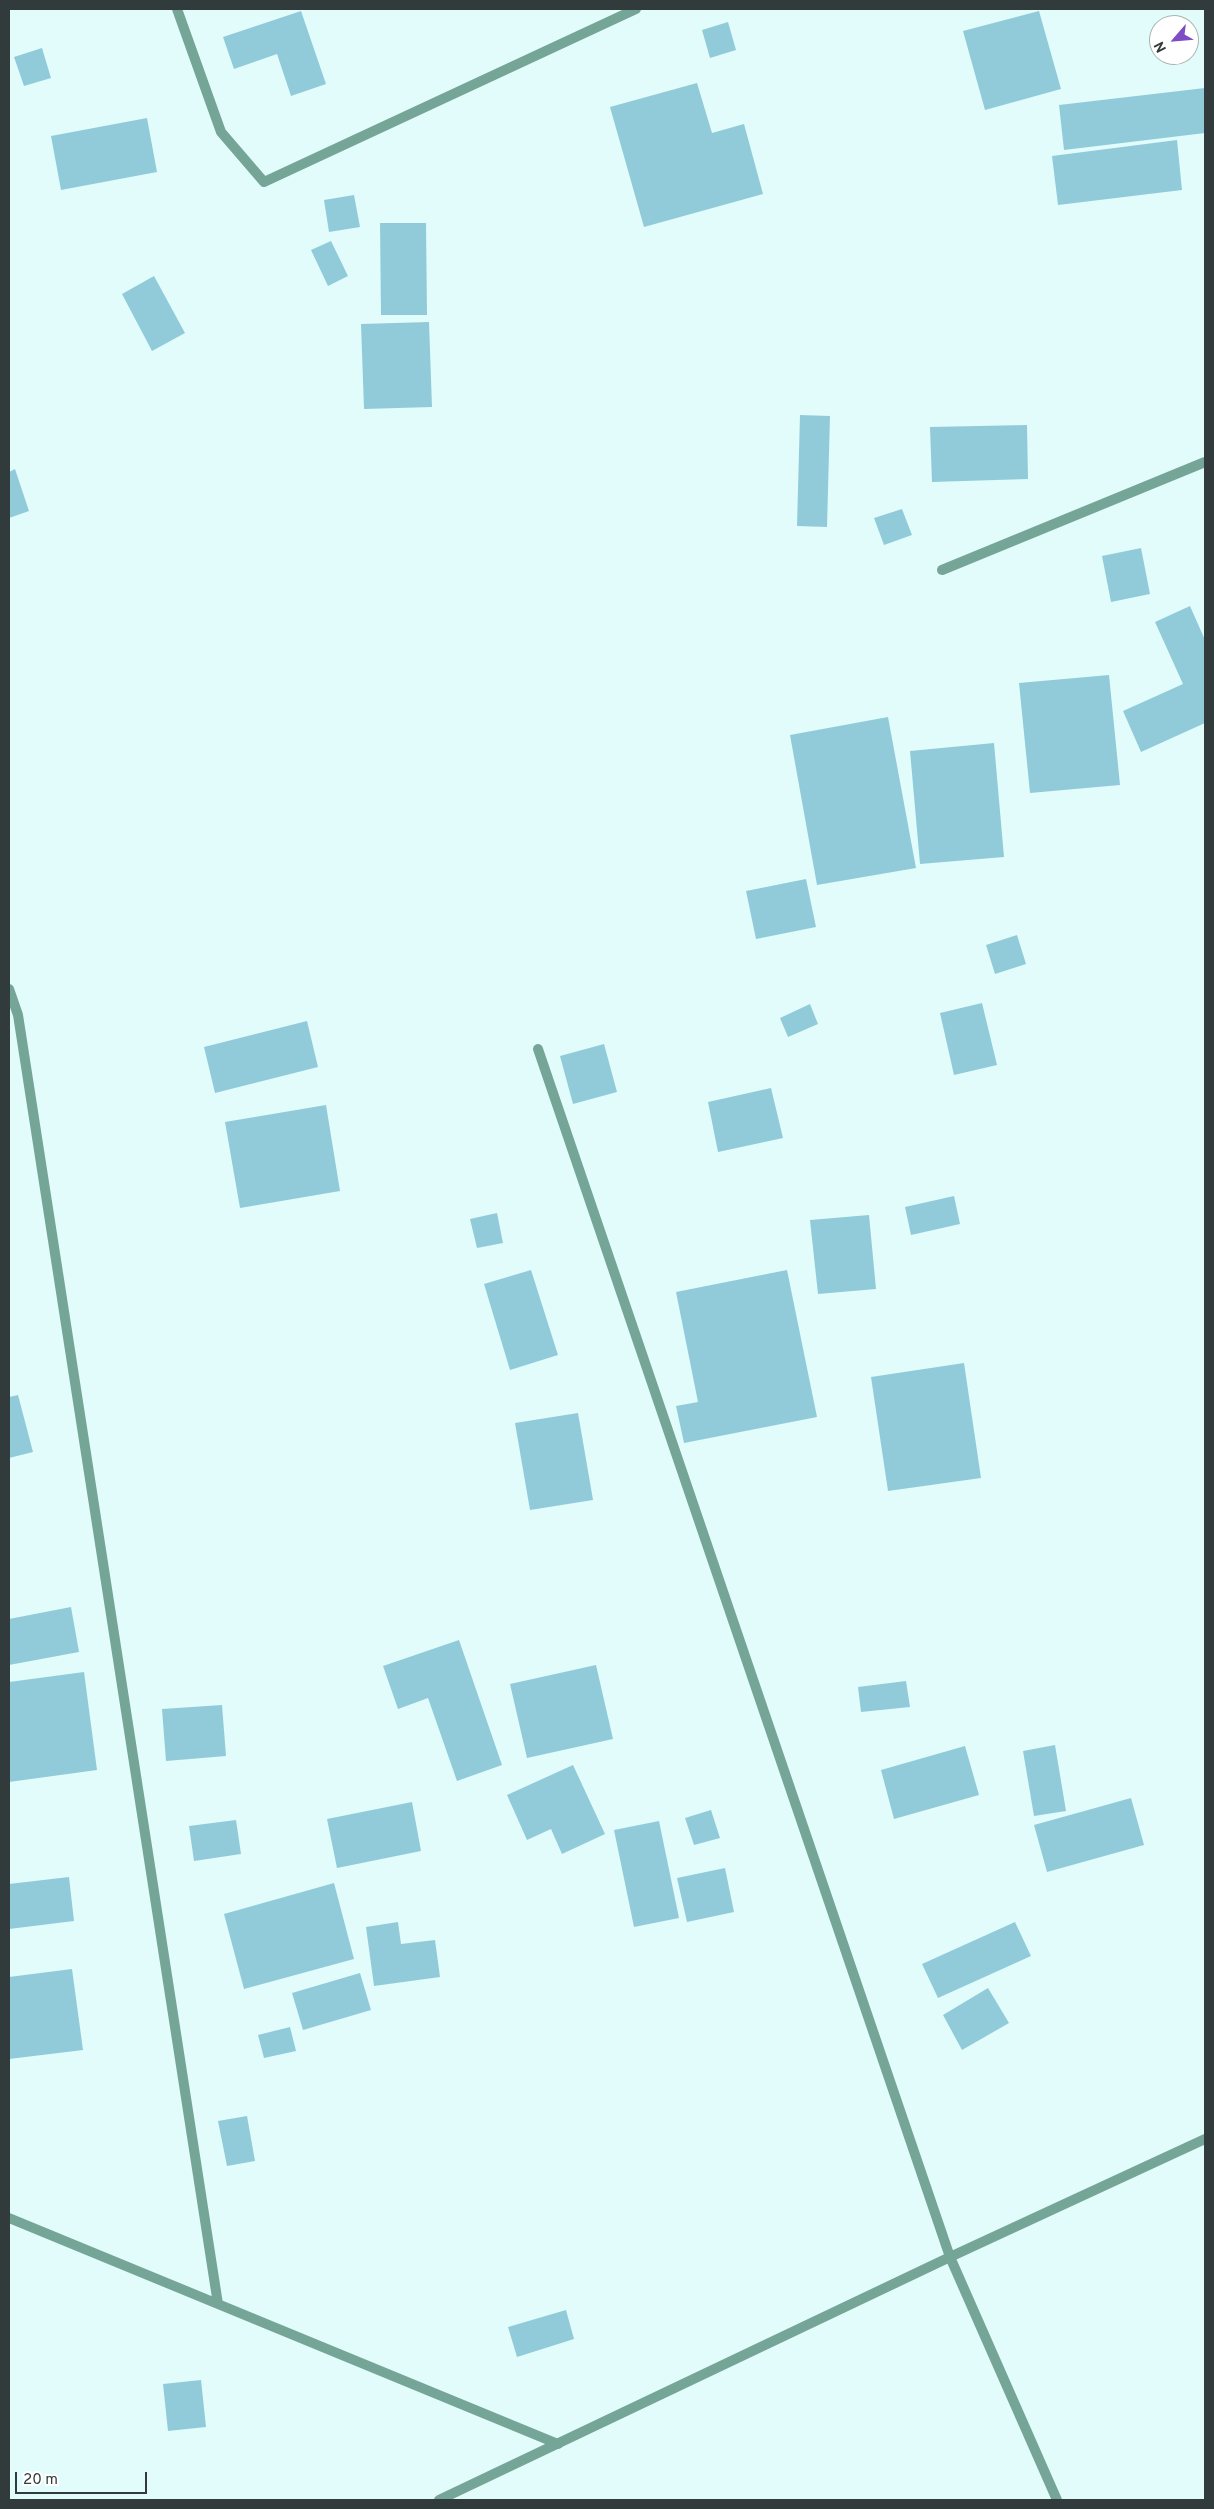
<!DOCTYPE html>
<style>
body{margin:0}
#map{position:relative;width:1214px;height:2509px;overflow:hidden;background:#e1fcfb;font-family:Overpass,sans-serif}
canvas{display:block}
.frame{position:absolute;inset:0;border:10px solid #313b3b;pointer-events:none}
.north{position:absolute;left:1149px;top:15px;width:50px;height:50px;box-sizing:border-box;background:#fff;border:1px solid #adb1b1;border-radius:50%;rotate:243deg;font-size:14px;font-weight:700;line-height:20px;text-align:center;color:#313b3b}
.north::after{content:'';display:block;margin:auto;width:18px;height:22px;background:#7d4dc5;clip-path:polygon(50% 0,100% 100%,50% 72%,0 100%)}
.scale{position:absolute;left:15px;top:2472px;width:132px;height:22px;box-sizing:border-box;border:2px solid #313b3b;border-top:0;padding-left:6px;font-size:15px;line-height:18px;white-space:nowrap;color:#313b3b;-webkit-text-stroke:4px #fff;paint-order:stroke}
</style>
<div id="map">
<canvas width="1214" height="2509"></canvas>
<div class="frame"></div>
<div class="north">N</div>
<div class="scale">20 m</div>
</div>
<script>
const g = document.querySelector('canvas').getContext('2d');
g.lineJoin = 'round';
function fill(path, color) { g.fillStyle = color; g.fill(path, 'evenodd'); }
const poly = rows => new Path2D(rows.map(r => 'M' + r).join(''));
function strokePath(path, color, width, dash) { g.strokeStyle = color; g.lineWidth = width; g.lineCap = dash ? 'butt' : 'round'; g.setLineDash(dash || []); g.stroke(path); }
fill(poly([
 [301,11,326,84,291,96,277,54,234,69,223,37],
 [1039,11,1061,89,985,110,963,31],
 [728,22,736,50,710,58,702,30],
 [42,48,51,78,24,86,14,57],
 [697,83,712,133,744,124,763,194,644,227,610,107],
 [1205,88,1205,133,1064,150,1059,105],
 [147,118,157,172,61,190,51,136],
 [1177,140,1182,190,1058,205,1052,156],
 [354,195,360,227,329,232,324,200],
 [380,223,426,223,427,315,381,315],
 [331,241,348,276,328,286,311,250],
 [154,276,185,333,152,351,122,294],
 [429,322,432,407,364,409,361,324],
 [800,415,830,416,827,527,797,526],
 [1027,425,1028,479,932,482,930,427],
 [15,469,29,511,9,518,9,472],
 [902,509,912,535,884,545,874,518],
 [1141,548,1150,594,1111,602,1102,556],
 [1190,606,1205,640,1205,723,1141,752,1123,711,1183,684,1155,622],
 [1109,675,1120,785,1030,793,1019,683],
 [888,717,916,868,817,885,790,735],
 [994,743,1004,857,920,864,910,751],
 [806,879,816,927,756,939,746,891],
 [1017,935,1026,964,995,974,986,945],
 [982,1003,997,1065,954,1075,940,1013],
 [810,1004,818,1024,788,1037,780,1018],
 [307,1021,318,1067,215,1093,204,1047],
 [604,1044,617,1092,573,1104,560,1056],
 [771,1088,783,1138,718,1152,708,1102],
 [326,1105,340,1191,240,1208,225,1122],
 [954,1196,960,1224,911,1235,905,1207],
 [497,1213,503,1243,477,1248,470,1219],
 [869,1215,876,1289,818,1294,810,1220],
 [531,1270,558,1355,510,1370,484,1284],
 [787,1270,817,1417,684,1443,676,1406,698,1402,676,1292],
 [964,1363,981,1478,888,1491,871,1377],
 [18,1395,33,1452,9,1458,9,1397],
 [578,1413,593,1500,530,1510,515,1423],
 [71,1607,79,1652,9,1665,9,1619],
 [459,1640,502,1765,457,1781,428,1698,398,1709,383,1666],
 [596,1665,613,1739,527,1758,510,1684],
 [84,1672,97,1770,9,1782,9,1682],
 [906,1681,910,1707,861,1712,858,1687],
 [222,1705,226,1756,166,1761,162,1709],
 [1055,1745,1066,1811,1034,1816,1023,1751],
 [965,1746,979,1795,894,1819,881,1770],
 [573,1765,605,1834,562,1854,551,1829,527,1840,507,1795],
 [1131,1798,1144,1845,1047,1872,1034,1825],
 [412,1802,421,1851,337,1868,327,1819],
 [711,1810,720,1838,694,1845,685,1818],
 [236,1820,241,1854,194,1861,189,1826],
 [659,1821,679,1918,634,1927,614,1830],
 [725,1868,734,1912,687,1922,677,1878],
 [69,1877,74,1921,9,1929,9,1884],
 [334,1883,354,1959,244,1989,224,1914],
 [398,1922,401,1944,435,1940,440,1977,374,1986,366,1927],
 [1015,1922,1031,1956,938,1998,922,1964],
 [72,1969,83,2050,9,2059,9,1977],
 [360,1973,371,2010,303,2030,292,1993],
 [988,1988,1009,2023,962,2050,943,2015],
 [290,2027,296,2051,264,2058,258,2035],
 [247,2116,255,2161,227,2166,218,2121],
 [566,2310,574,2339,517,2357,508,2327],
 [201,2380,206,2427,168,2431,163,2384]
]), '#91cbda');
strokePath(poly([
 [177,9,221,132,264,182,636,9],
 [942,570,1205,462],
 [9,989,18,1015,218,2304],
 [538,1049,950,2257,1057,2500],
 [9,2218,558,2444]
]), '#75a597', 10);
strokePath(poly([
 [439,2500,950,2257,1205,2139]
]), '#75a597', 10);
</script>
